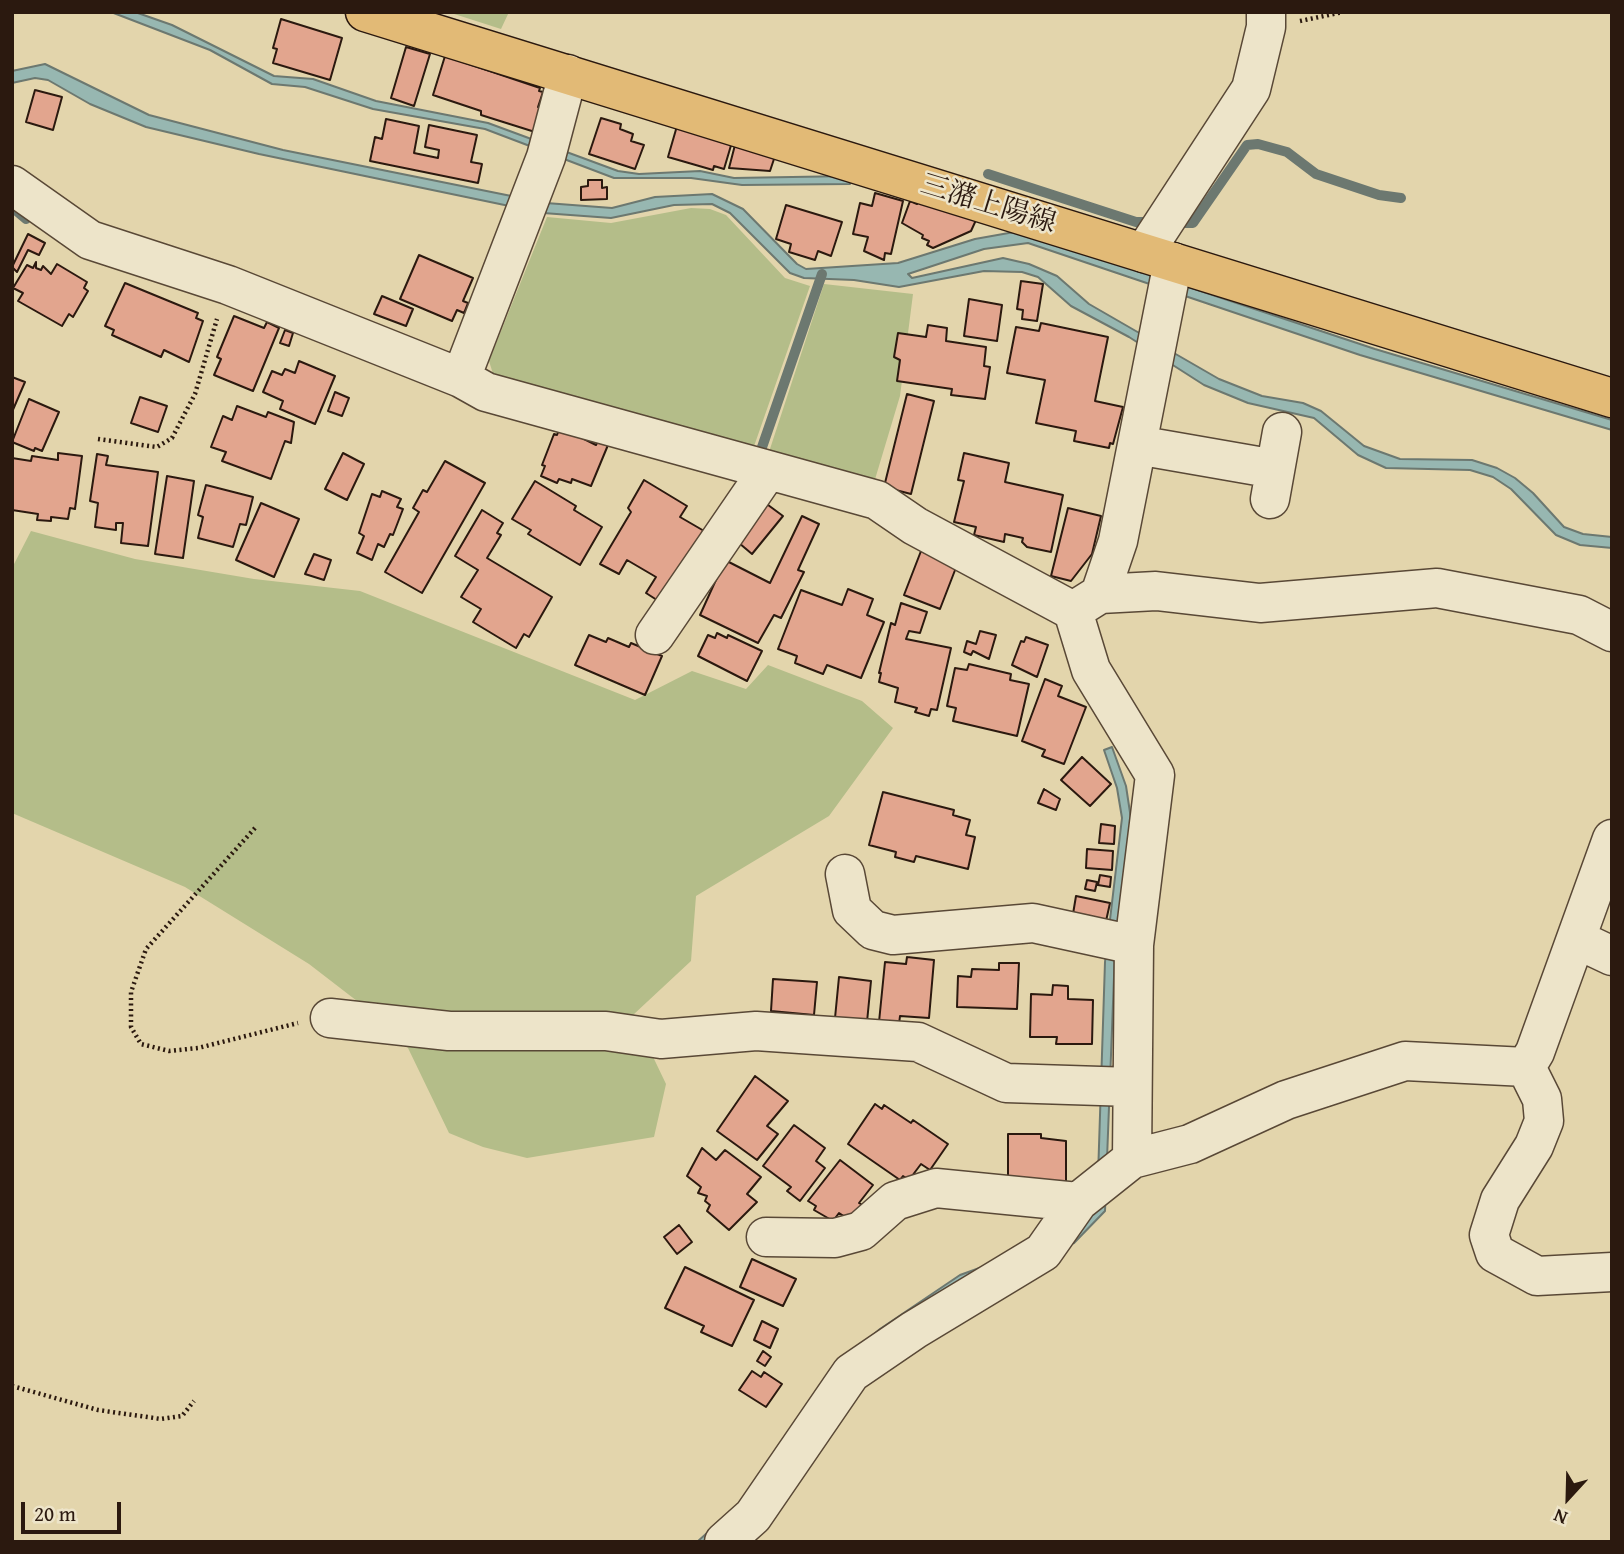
<!DOCTYPE html>
<meta charset="utf-8">
<style>
body{margin:0}
#map{position:relative;width:1624px;height:1554px;overflow:hidden;background:#e3d5ac;font-family:"Gentium Book Plus",serif}
canvas{display:block}
.frame{position:absolute;inset:0;border:14px solid #2b190f;pointer-events:none}
.north{position:absolute;left:1533px;top:1463px;width:70px;height:70px;-webkit-text-stroke:5px #ede4c9;paint-order:stroke;rotate:202deg;font-size:19px;font-weight:700;line-height:28px;text-align:center;color:#2b190f}
.north::after{content:'';display:block;margin:auto;width:24px;height:32px;background:#2b190f;clip-path:polygon(50% 0,100% 100%,50% 72%,0 100%)}
.scale{position:absolute;left:21px;top:1502px;width:100px;height:32px;box-sizing:border-box;border:4px solid #2b190f;border-top:0;padding-left:9px;font-size:21px;line-height:24px;white-space:nowrap;color:#2b190f;-webkit-text-stroke:5px #ede4c9;paint-order:stroke}
</style>
<div id="map">
<canvas width="1624" height="1554"></canvas>
<div class="frame"></div>
<div class="north">N</div>
<div class="scale">20 m</div>
</div>
<script>
const g = document.querySelector('canvas').getContext('2d');
g.lineJoin = 'round';
function fill(path, color) { g.fillStyle = color; g.fill(path, 'evenodd'); }
const poly = rows => new Path2D(rows.map(r => 'M' + r).join(''));
function strokePath(path, color, width, dash) { g.strokeStyle = color; g.lineWidth = width; g.lineCap = dash ? 'butt' : 'round'; g.setLineDash(dash || []); g.stroke(path); }
function drawText(font, color, halo, rows, align = 'center') {
  g.font = font + ' "Gentium Book Plus","Noto Serif JP",serif'; g.lineWidth = 5; g.setLineDash([]); g.textBaseline = 'middle'; g.strokeStyle = halo; g.fillStyle = color; for (const [text, x, y, turn = 0] of rows) {
    g.save(); g.translate(x, y); g.rotate((+turn || 0) * Math.PI / 180); g.textAlign = isNaN(turn) ? turn : align; if (halo) g.strokeText(text, 0, 0); g.fillText(text, 0, 0); g.restore();
  }
}
fill(poly([
 [448,12,509,12,501,29],
 [691,208,710,209,726,215,785,278,810,286,752,452,494,377,489,361,547,217,611,223],
 [824,284,913,294,900,396,873,486,768,455],
 [31,531,135,559,254,579,360,591,635,700,692,671,746,689,768,665,862,701,893,728,829,816,696,896,691,961,633,1015,666,1084,654,1137,527,1158,483,1147,449,1133,408,1048,370,1011,309,964,185,887,12,813,12,568]
]), '#b4bd89');
const water = poly([
 [111,12,135,12,172,25,274,76,313,79,376,101,488,123,618,171,639,174,700,171,734,178,850,176,850,184,742,185,691,178,614,178,485,129,373,109,305,87,272,84,210,50,111,12],
 [45,64,149,115,283,150,546,203,612,208,655,197,712,194,743,209,797,264,806,269,898,263,975,239,1020,231,1375,349,1612,420,1612,430,1360,355,1028,243,984,249,908,274,912,278,1003,258,1029,264,1057,276,1089,304,1219,379,1262,396,1303,403,1321,411,1364,446,1400,459,1472,460,1497,468,1515,478,1533,493,1564,527,1583,534,1612,537,1612,548,1580,545,1556,535,1511,489,1493,477,1470,470,1386,468,1358,455,1314,418,1248,403,1204,385,1129,337,1071,306,1038,277,1022,272,984,271,899,287,854,280,804,278,790,273,730,213,712,204,674,205,611,218,543,213,259,154,146,127,90,104,48,80,35,78,12,83,12,71,45,64],
 [1112,747,1126,786,1131,819,1115,951,1105,1211,1074,1243,970,1283,887,1336,712,1542,697,1542,738,1505,841,1362,880,1329,960,1275,1071,1235,1097,1207,1105,962,1122,818,1117,788,1104,750,1112,747]
]);
fill(water, '#97b7b1');
strokePath(water, '#6c7870', 2);
strokePath(poly([
 [988,174,1136,222,1151,222],
 [13,208,26,219],
 [1174,223,1193,223,1247,145,1258,144,1287,152,1316,174,1379,195,1401,198],
 [760,453,822,274]
]), '#6c7870', 10);
const building = poly([
 [281,19,342,38,330,80,273,63,277,49,273,48,281,19],
 [406,47,430,54,414,106,391,98,406,47],
 [445,56,540,88,539,91,543,92,538,107,543,109,535,132,481,115,481,111,433,95,445,56],
 [35,90,62,97,53,130,26,122,35,90],
 [601,118,621,124,620,129,633,134,631,141,644,145,635,169,589,154,601,118],
 [386,119,419,126,414,153,438,158,439,150,425,147,429,125,477,135,471,162,482,164,478,183,370,161,375,137,382,139,386,119],
 [677,126,732,142,724,169,714,166,713,170,668,157,677,126],
 [735,145,775,156,770,171,729,168,735,145],
 [588,180,602,180,602,188,607,187,607,199,581,200,581,187,588,186,588,180],
 [875,193,903,201,891,254,885,253,884,260,864,251,868,237,853,234,860,203,872,206,875,193],
 [920,197,976,220,971,231,933,248,927,245,929,241,922,238,923,235,902,223,910,201,917,204,920,197],
 [786,205,842,222,831,256,818,251,815,260,789,252,791,244,776,239,786,205],
 [28,234,45,243,39,255,28,250,17,272,12,267,28,234],
 [419,255,473,278,463,301,468,303,464,313,457,310,452,321,400,299,419,255],
 [36,262,36,268,41,270,43,266,51,274,57,264,87,282,84,288,88,291,73,317,69,314,62,326,18,301,23,293,13,288,27,265,33,268,36,262],
 [1021,281,1043,284,1037,321,1022,319,1023,310,1017,309,1021,281],
 [125,283,198,313,196,318,203,321,189,362,164,350,161,357,112,335,114,330,105,326,125,283],
 [382,296,413,309,406,326,374,314,382,296],
 [969,299,1002,305,997,341,964,336,969,299],
 [234,316,264,328,267,322,279,328,253,391,214,375,221,359,217,357,234,316],
 [1041,323,1108,337,1095,401,1123,407,1113,444,1110,443,1109,448,1074,441,1076,431,1036,423,1045,380,1007,373,1016,327,1039,331,1041,323],
 [928,325,947,328,946,341,986,347,984,366,990,367,985,399,951,395,952,389,897,381,900,360,894,357,898,333,926,337,928,325],
 [285,330,293,333,289,346,280,343,285,330],
 [299,361,335,376,315,424,280,409,283,401,263,392,272,371,282,375,285,369,295,373,299,361],
 [12,377,25,382,12,412,12,377],
 [335,392,349,398,342,416,328,411,335,392],
 [907,394,934,401,911,494,884,487,907,394],
 [140,397,167,406,158,432,131,423,140,397],
 [29,399,59,412,42,451,35,448,34,451,12,442,29,399],
 [237,406,266,417,268,412,294,422,291,443,285,441,271,479,222,461,226,452,211,447,223,416,232,420,237,406],
 [560,427,596,445,598,441,608,445,591,486,572,479,571,483,559,479,557,483,541,476,545,466,542,465,554,434,557,435,560,427],
 [58,453,82,456,75,509,70,508,68,519,51,517,51,521,37,520,38,514,12,510,12,458,31,461,32,456,58,460,58,453],
 [343,453,364,464,347,500,325,489,343,453],
 [964,453,1009,463,1005,482,1063,495,1051,552,1027,547,1022,542,1023,538,1005,534,1004,542,974,535,976,527,954,522,964,481,958,480,964,453],
 [97,454,108,456,106,465,158,472,148,546,121,543,123,523,116,523,116,530,95,527,98,503,90,501,97,454],
 [445,461,485,483,422,593,385,572,419,512,413,508,423,490,427,492,445,461],
 [167,476,194,481,183,558,155,554,167,476],
 [644,480,687,506,680,517,711,535,660,602,646,593,656,577,627,560,619,574,600,564,631,512,628,508,644,480],
 [535,481,576,506,574,510,602,527,580,565,528,534,531,530,512,519,535,481],
 [206,485,253,497,246,525,240,524,233,547,198,538,203,517,198,515,206,485],
 [382,491,401,499,397,507,403,509,393,535,390,534,384,547,378,544,372,560,357,553,364,536,359,533,372,494,380,497,382,491],
 [764,502,783,516,752,554,739,543,764,502],
 [261,503,299,519,274,577,236,560,261,503],
 [1068,508,1101,516,1092,554,1071,581,1051,576,1068,508],
 [482,510,503,523,497,533,501,535,487,558,552,597,529,637,524,634,516,648,473,622,481,609,461,597,478,570,455,556,482,510],
 [802,516,819,524,798,570,804,572,781,618,774,615,758,643,700,615,720,571,719,557,770,583,802,516],
 [921,551,957,565,940,609,904,595,921,551],
 [314,554,331,560,324,580,305,574,314,554],
 [848,589,873,599,867,615,884,622,861,678,827,665,823,674,795,663,797,656,778,649,801,590,842,605,848,589],
 [901,603,927,612,920,633,909,631,906,639,951,648,937,710,931,709,929,716,915,712,917,708,895,702,898,688,879,682,881,673,879,673,891,623,895,625,901,603],
 [980,631,996,635,989,659,973,651,971,655,964,652,967,641,976,644,980,631],
 [717,633,727,638,728,635,762,651,747,681,698,656,708,635,715,638,717,633],
 [589,635,606,642,608,638,629,647,631,643,662,656,645,695,575,665,589,635],
 [1026,637,1048,645,1037,677,1012,665,1021,641,1024,642,1026,637],
 [969,664,1011,674,1010,680,1029,684,1017,736,953,721,956,708,947,706,955,668,967,670,969,664],
 [1045,679,1062,686,1058,696,1086,707,1064,764,1042,756,1045,750,1022,741,1045,679],
 [1082,757,1111,784,1090,806,1061,780,1082,757],
 [1044,789,1060,799,1056,810,1038,803,1044,789],
 [883,792,954,810,953,815,970,820,966,835,975,837,968,869,916,856,914,862,895,857,896,852,869,845,883,792],
 [1101,824,1115,826,1114,844,1099,843,1101,824],
 [1087,849,1113,851,1112,870,1086,868,1087,849],
 [1100,875,1111,877,1110,887,1098,885,1100,875],
 [1087,880,1097,882,1095,891,1085,889,1087,880],
 [1076,896,1110,903,1106,921,1073,914,1076,896],
 [907,957,934,960,929,1018,900,1016,899,1024,879,1022,885,962,906,964,907,957],
 [999,963,1019,963,1017,1009,957,1007,958,976,971,977,972,969,999,970,999,963],
 [839,977,871,981,867,1022,835,1018,839,977],
 [773,979,817,982,814,1015,771,1011,773,979],
 [1053,985,1068,986,1068,999,1093,1000,1092,1044,1056,1044,1057,1037,1030,1037,1031,994,1052,995,1053,985],
 [755,1076,788,1101,767,1126,778,1134,757,1160,717,1131,755,1076],
 [875,1104,882,1109,884,1105,911,1123,913,1120,948,1144,930,1170,921,1164,909,1180,903,1176,900,1180,848,1144,875,1104],
 [794,1125,825,1148,816,1161,825,1168,800,1201,787,1191,791,1187,763,1166,794,1125],
 [1008,1134,1041,1134,1041,1138,1066,1141,1066,1181,1008,1181,1008,1134],
 [702,1148,716,1160,725,1150,761,1177,747,1194,757,1202,729,1230,707,1211,710,1205,705,1201,707,1196,698,1193,701,1187,687,1176,702,1148],
 [840,1160,873,1185,859,1203,866,1207,850,1220,839,1213,833,1221,814,1210,816,1206,808,1201,840,1160],
 [679,1225,692,1242,677,1254,664,1237,679,1225],
 [752,1259,796,1279,783,1306,740,1287,752,1259],
 [685,1267,754,1300,732,1346,701,1332,704,1326,665,1308,685,1267],
 [762,1321,778,1329,770,1348,754,1340,762,1321],
 [763,1351,771,1357,765,1366,757,1361,763,1351],
 [752,1371,761,1377,764,1372,782,1384,766,1407,739,1390,752,1371]
]);
fill(building, '#e2a58e');
strokePath(building, '#2b190f', 2);
const minor = poly([
 [12,185,90,240,228,285,461,378,486,392,877,500,915,526,1073,611,1091,670,1155,775,1134,945,1132,1159],
 [1144,253,1251,89,1266,27,1266,12],
 [461,378,546,157,568,74],
 [1137,445,1275,469],
 [1270,499,1282,432],
 [1100,594,1118,541,1173,262],
 [1073,611,1100,594,1156,591,1260,603,1437,588,1579,615,1612,632],
 [655,635,768,470],
 [845,874,852,910,873,930,893,935,1033,923,1134,945],
 [1576,939,1612,956],
 [330,1018,449,1031,606,1031,661,1039,756,1031,918,1042,1006,1083,1132,1087],
 [1526,1067,1542,1099,1544,1121,1534,1146,1500,1200,1489,1235,1495,1253,1537,1276,1612,1272],
 [766,1237,835,1238,861,1231,895,1201,936,1188,1078,1202],
 [724,1542,753,1516,851,1373,914,1330,1043,1252,1078,1202,1132,1159,1190,1144,1286,1100,1405,1061,1526,1067,1535,1052,1612,839]
]);
const major = poly([
 [365,12,1612,398]
]);
strokePath(minor, '#594836', 41);
strokePath(major, '#2b190f', 41);
strokePath(poly([
 [1300,21,1343,12],
 [98,439,157,447,172,438,195,394,217,319],
 [255,828,146,949,131,992,131,1027,141,1044,169,1051,198,1048,298,1023],
 [12,1386,98,1410,161,1419,182,1416,194,1401]
]), '#2b190f', 4.5, [2, 3.5]);
strokePath(minor, '#ede4c9', 38);
strokePath(major, '#e2ba76', 38);
drawText('28px', '#2b190f', '#ede4c9', [
 ["三潴上陽線",988,205,17]
]);
</script>
